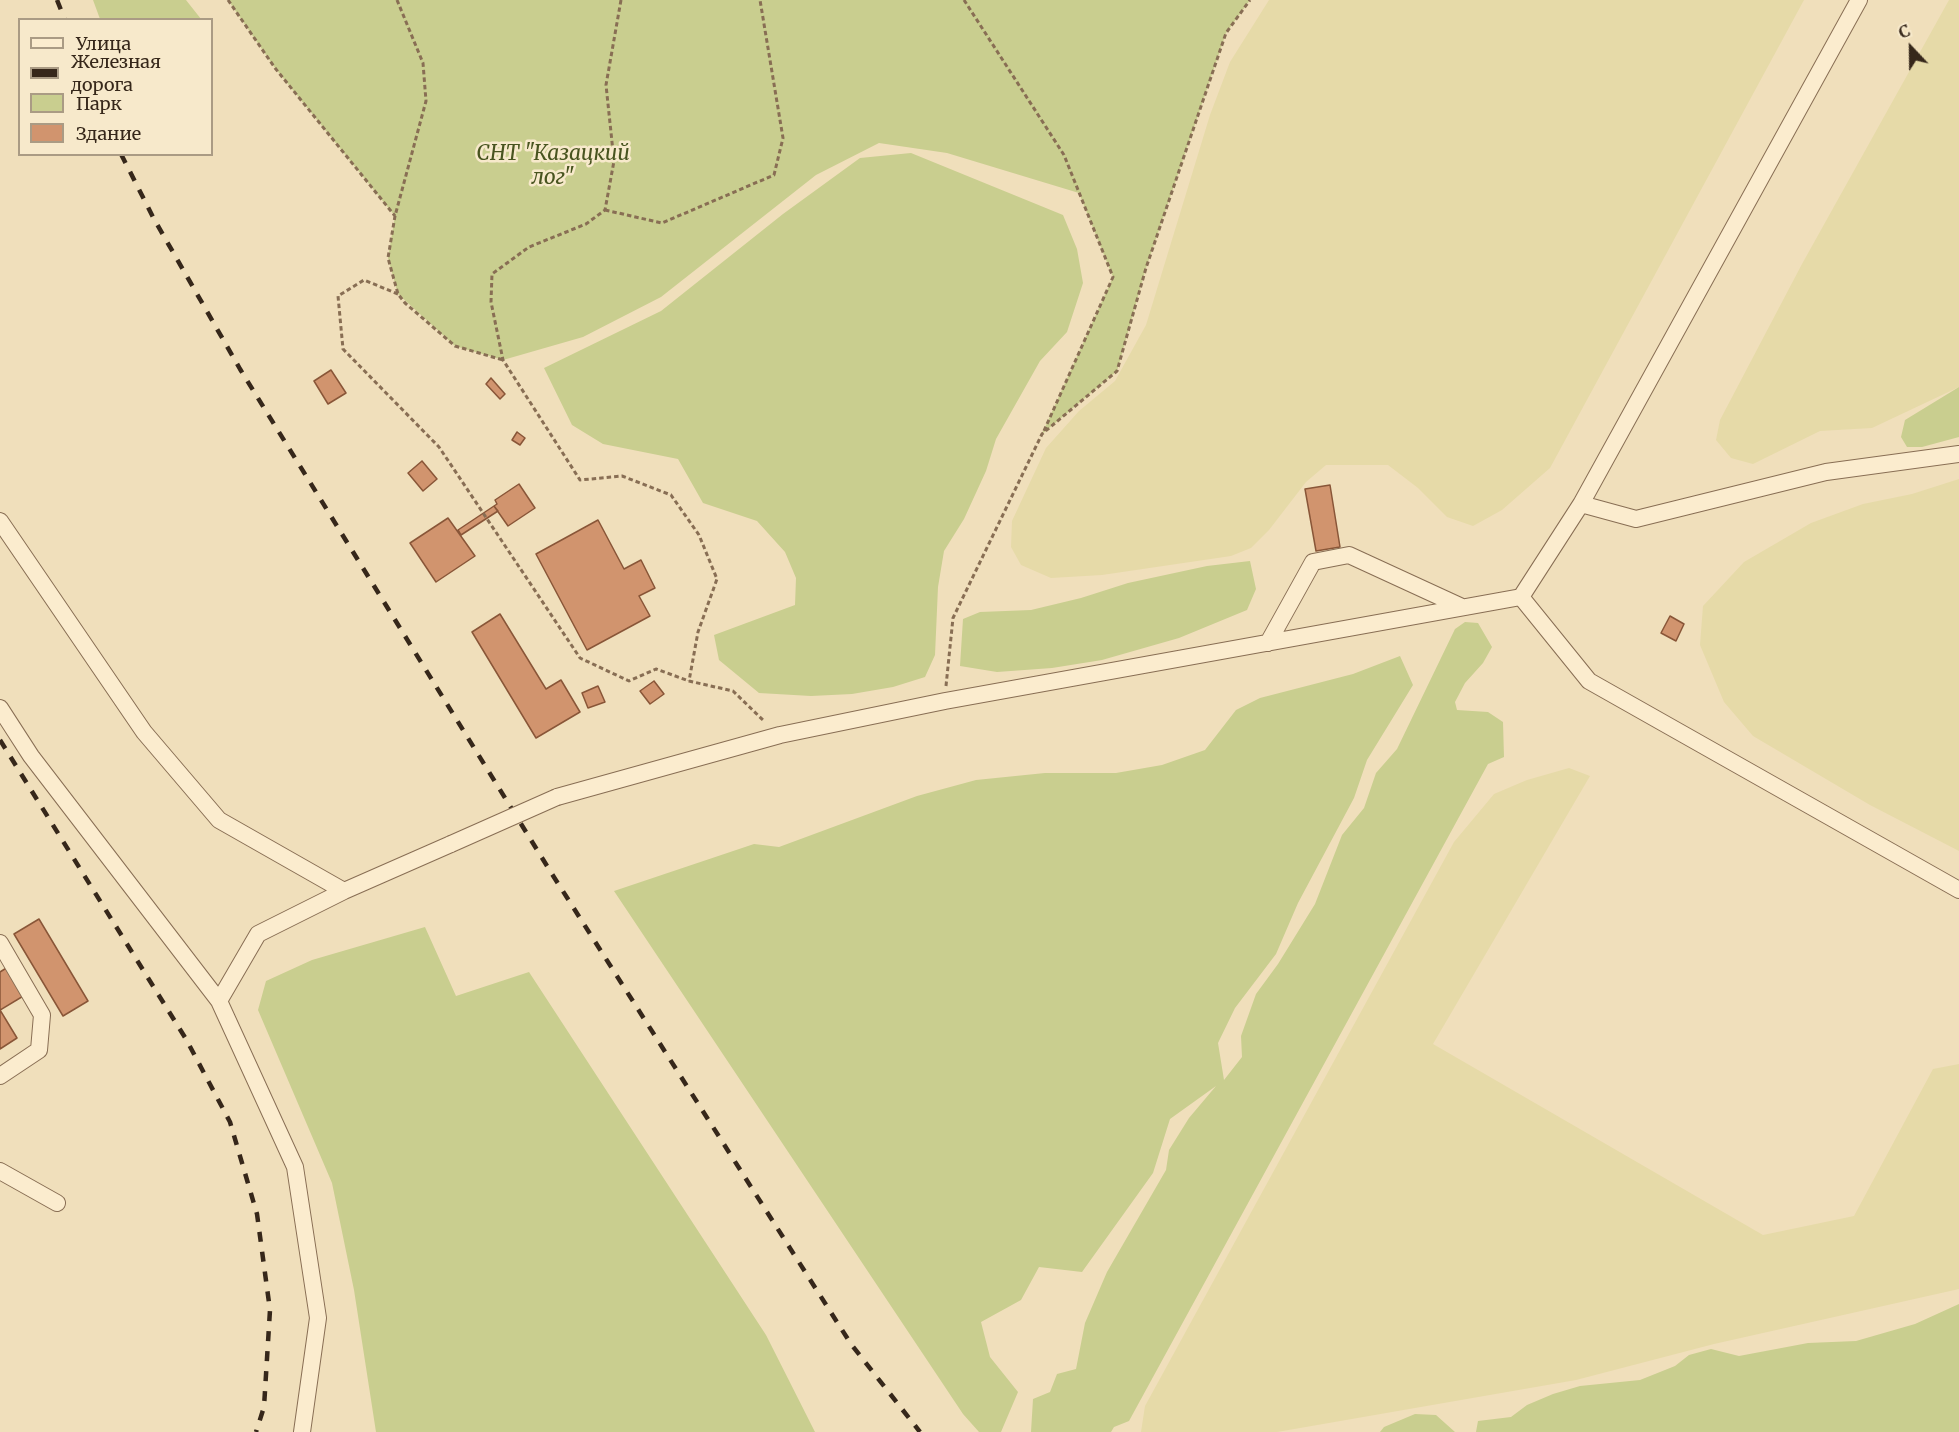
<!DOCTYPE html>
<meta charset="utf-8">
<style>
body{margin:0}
#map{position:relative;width:1959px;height:1432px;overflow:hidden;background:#f0dfbb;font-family:Merriweather,serif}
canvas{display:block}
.legend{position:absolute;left:18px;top:18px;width:195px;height:138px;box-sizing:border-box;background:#f7e9cb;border:2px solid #aa9b84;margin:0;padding:8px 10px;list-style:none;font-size:18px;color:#36271a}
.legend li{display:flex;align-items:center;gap:12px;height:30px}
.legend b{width:30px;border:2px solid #aa9b84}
.north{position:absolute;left:1881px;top:18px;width:60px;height:60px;-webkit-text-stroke:4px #f7e9cb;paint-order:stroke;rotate:338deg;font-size:16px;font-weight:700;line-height:24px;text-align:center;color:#36271a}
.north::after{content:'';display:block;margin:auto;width:21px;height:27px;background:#36271a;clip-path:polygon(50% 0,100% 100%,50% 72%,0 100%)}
</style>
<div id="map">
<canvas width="1959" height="1432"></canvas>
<ul class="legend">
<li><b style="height:8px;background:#fbecce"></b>Улица</li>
<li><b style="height:8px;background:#36271a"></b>Железная дорога</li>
<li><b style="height:16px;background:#c9ce8f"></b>Парк</li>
<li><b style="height:16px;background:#d1946e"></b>Здание</li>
</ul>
<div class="north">С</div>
</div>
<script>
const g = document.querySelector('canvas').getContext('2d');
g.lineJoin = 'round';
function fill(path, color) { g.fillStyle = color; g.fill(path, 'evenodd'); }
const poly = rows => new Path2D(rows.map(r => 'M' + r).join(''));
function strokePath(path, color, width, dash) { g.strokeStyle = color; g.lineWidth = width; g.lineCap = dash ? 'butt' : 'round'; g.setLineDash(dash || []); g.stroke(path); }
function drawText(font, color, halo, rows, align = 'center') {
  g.font = font + ' Merriweather,serif'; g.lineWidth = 5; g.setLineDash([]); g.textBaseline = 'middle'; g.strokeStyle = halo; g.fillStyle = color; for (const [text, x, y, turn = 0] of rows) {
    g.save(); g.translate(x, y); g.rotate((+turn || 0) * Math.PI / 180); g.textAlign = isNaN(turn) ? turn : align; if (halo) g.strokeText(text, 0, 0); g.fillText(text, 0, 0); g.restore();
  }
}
fill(poly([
 [1269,0,1804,0,1550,468,1502,510,1473,526,1447,517,1418,488,1388,465,1326,465,1306,482,1269,530,1251,548,1231,556,1102,575,1051,578,1021,565,1011,547,1012,521,1046,448,1079,411,1115,381,1146,325,1210,115,1230,62],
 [1949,0,1959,0,1959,387,1872,428,1820,431,1753,464,1731,458,1716,440,1720,420,1802,264],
 [1959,479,1959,851,1870,805,1753,736,1724,702,1700,645,1703,606,1744,562,1811,523,1863,504,1912,494],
 [1569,768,1590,776,1433,1044,1763,1235,1854,1216,1933,1069,1959,1064,1959,1289,1714,1344,1576,1380,1277,1432,1141,1432,1145,1406,1454,842,1494,794,1527,780]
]), '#e6daa8');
fill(poly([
 [93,0,186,0,201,19,100,19],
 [228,0,1250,0,1226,33,1146,268,1117,371,1042,434,1113,277,1079,193,947,153,879,143,816,175,661,297,583,337,503,360,455,346,398,294,388,258,395,216,275,68],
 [911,153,1063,215,1077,249,1083,283,1067,332,1040,361,996,439,986,471,964,519,944,551,938,587,935,655,925,677,893,687,852,694,811,696,759,693,719,660,714,635,795,605,796,578,785,552,757,521,703,503,678,459,603,444,572,425,544,368,661,311,783,214,860,158],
 [1959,387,1959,437,1922,447,1907,447,1901,437,1905,420],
 [1250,561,1256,589,1247,610,1179,638,1102,660,1052,668,997,672,960,666,963,619,980,612,1031,610,1081,598,1128,583,1207,566],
 [1465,622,1478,623,1492,647,1483,663,1465,683,1455,702,1457,710,1488,712,1503,722,1504,757,1488,764,1129,1421,1114,1427,1111,1432,1031,1432,1033,1399,1050,1392,1057,1374,1076,1369,1085,1323,1107,1272,1166,1170,1169,1150,1189,1118,1216,1086,1170,1119,1153,1173,1082,1272,1039,1267,1021,1300,981,1322,990,1357,1018,1392,1001,1432,979,1432,963,1414,614,891,754,844,779,847,917,796,976,780,1045,773,1116,773,1162,765,1205,750,1236,710,1260,698,1353,674,1400,656,1413,685,1367,760,1354,798,1298,903,1276,954,1235,1008,1218,1043,1224,1080,1242,1057,1241,1036,1256,994,1278,964,1315,904,1342,835,1364,808,1376,773,1397,749,1455,629],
 [425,927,456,996,529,972,766,1335,815,1432,376,1432,354,1290,332,1183,258,1010,266,981,312,960],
 [1959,1304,1959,1432,1476,1432,1478,1421,1511,1417,1527,1405,1553,1394,1580,1386,1640,1380,1675,1366,1689,1355,1711,1349,1739,1356,1808,1343,1856,1341,1915,1324],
 [1415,1414,1436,1415,1455,1432,1380,1432,1384,1427]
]), '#c9ce8f');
const building = poly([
 [331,370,346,393,328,404,314,381,331,370],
 [491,378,505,394,500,399,486,384,491,378],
 [517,432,525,438,520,445,512,440,517,432],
 [422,461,437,479,423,491,408,473,422,461],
 [519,484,535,508,508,526,494,506,497,504,495,500,519,484],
 [1330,485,1340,547,1316,551,1305,489,1330,485],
 [494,506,498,511,461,535,458,530,494,506],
 [448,518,475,556,436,582,410,543,448,518],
 [598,520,624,569,641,560,655,588,639,596,650,616,587,650,536,554,598,520],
 [500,614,546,689,561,680,580,712,536,738,472,632,500,614],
 [1670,616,1684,624,1676,641,1661,633,1670,616],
 [654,681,664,694,650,704,640,691,654,681],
 [598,686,605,702,588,708,582,693,598,686],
 [39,919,88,1001,63,1016,14,934,39,919],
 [8,967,25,995,0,1010,17,1038,0,1049,0,972,8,967]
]);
fill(building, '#d1946e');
strokePath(building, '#895638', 1.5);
const minor = poly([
 [1581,504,1636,519,1826,472,1959,454],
 [0,521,144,732,219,820,344,891],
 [1521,597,1589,681,1959,890],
 [1268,643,1313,562,1349,555,1462,607],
 [0,708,31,756,219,1001],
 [557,797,780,735,945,701,1521,597,1581,504,1859,0],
 [0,943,42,1015,39,1050,0,1076],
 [0,1171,57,1203],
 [302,1432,318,1318,295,1167,219,1001,258,934,344,891,451,844]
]);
strokePath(minor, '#886e54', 18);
strokePath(poly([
 [228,0,275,68,395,216],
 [397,0,423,63,426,101,395,216,388,258,398,294,405,303,455,346,503,360],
 [621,0,606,85,614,161,605,210,586,224,529,247,492,274,491,302,503,360,580,480,622,476,671,495,699,535,717,579,698,632,689,681],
 [964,0,1064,155,1113,277,1043,433],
 [605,210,662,223,774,175,783,138,760,0],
 [398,294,364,280,338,296,343,349,439,447,580,658,629,681,656,669,689,681,733,691,765,722],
 [946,686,953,618,1042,434,1117,371,1146,268,1226,33,1250,0]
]), '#886e54', 3, [4.5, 3]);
strokePath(minor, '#fbecce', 16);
strokePath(poly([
 [57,0,65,20],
 [121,154,154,219,240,369,552,874,851,1344,920,1432],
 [0,740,186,1039,230,1122,257,1214,270,1310,264,1407,256,1432]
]), '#36271a', 4.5, [10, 10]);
const minorBridge = poly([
 [451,844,557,797]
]);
strokePath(minorBridge, '#886e54', 18, []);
strokePath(minorBridge, '#fbecce', 16);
drawText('italic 21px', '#48541f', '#f7e9cb', [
 ["СНТ \"Казацкий",553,154],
 ["лог\"",553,178]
]);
</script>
